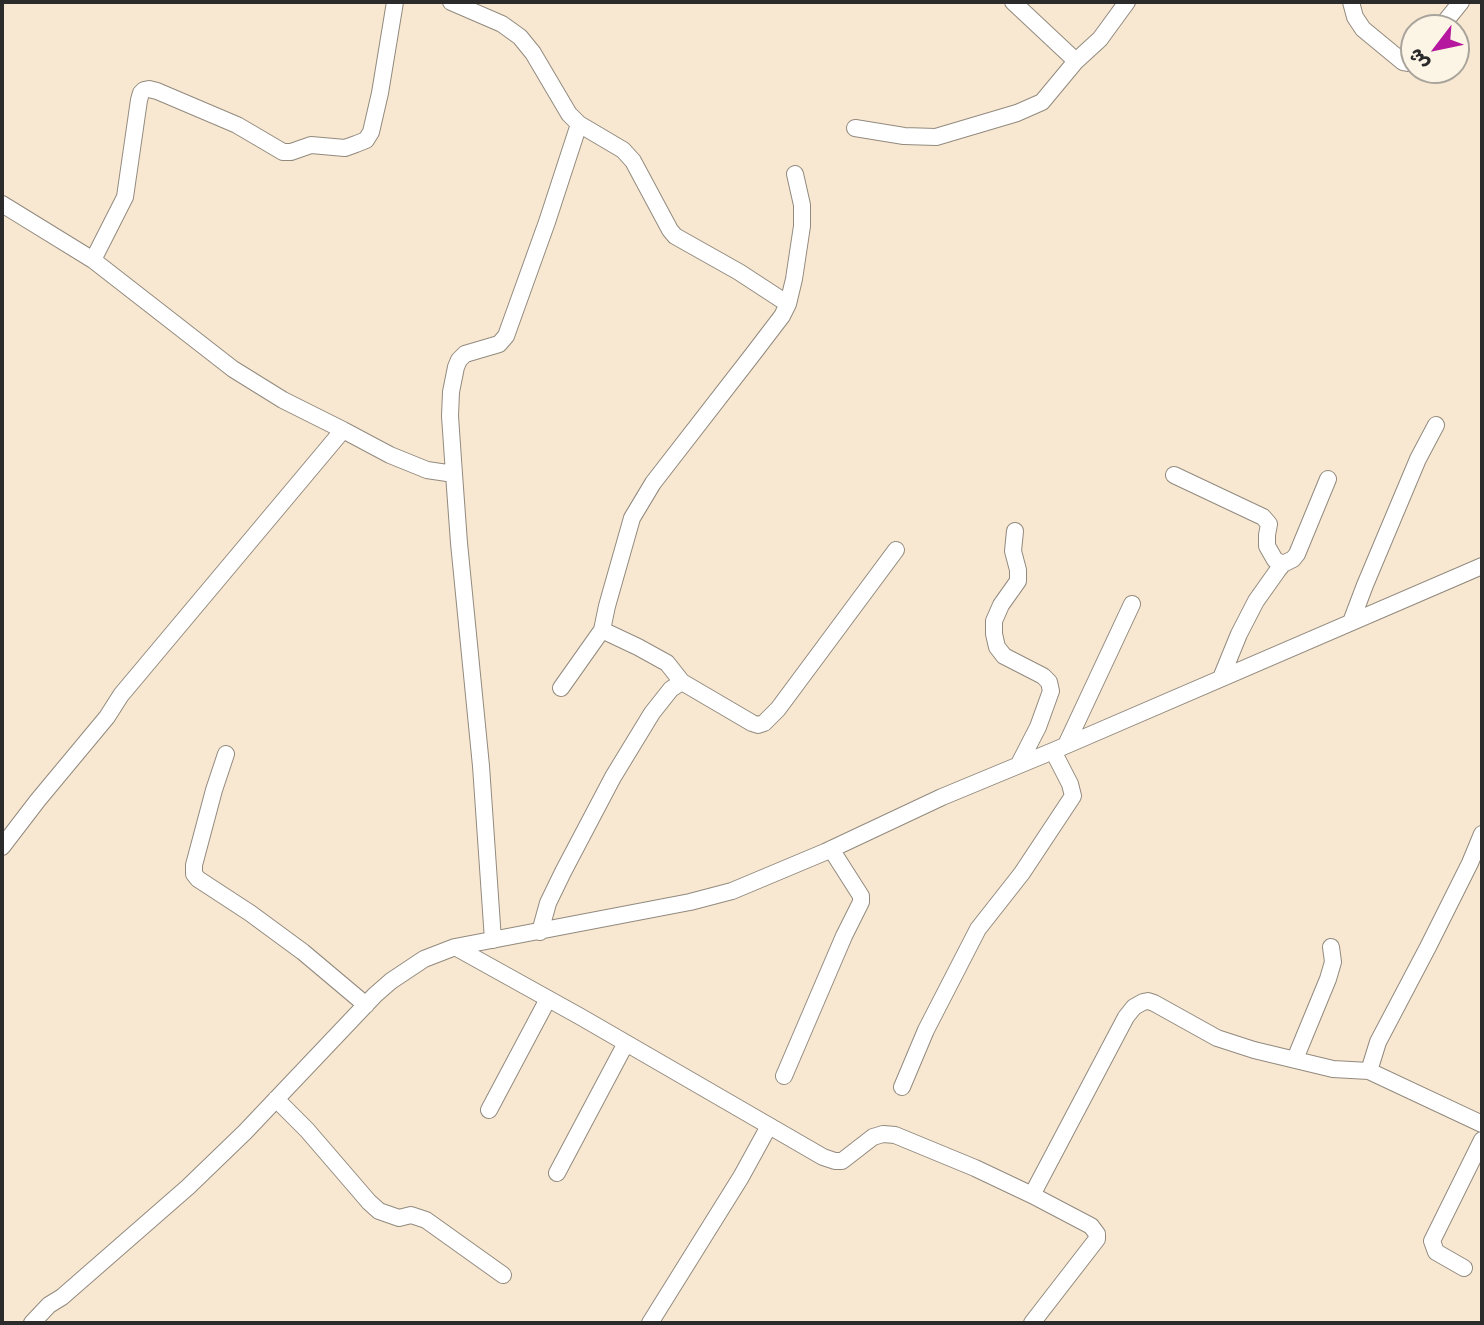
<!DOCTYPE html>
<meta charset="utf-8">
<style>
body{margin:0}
#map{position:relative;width:1484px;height:1325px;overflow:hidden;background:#f8e8d2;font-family:"Comic Neue","Playpen Sans Arabic",sans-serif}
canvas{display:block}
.frame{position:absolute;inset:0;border:4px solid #2b2b2b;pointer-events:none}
.north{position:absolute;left:1400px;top:14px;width:70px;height:70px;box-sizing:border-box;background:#fcf5e5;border:2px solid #a8a49b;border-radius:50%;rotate:238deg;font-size:19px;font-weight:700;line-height:28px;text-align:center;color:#2b2b2b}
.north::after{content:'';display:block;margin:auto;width:24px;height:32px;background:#b5179e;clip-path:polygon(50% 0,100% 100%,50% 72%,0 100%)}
</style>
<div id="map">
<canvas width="1484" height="1325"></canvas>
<div class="frame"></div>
<div class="north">ش</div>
</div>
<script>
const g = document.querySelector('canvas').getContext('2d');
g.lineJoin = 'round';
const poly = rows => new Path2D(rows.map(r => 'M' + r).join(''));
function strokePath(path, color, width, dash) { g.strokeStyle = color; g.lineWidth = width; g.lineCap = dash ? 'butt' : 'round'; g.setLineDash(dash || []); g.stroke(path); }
const minor = poly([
 [451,2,502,24,520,37,533,53,569,114,579,124,623,150,633,161,670,230,675,236,739,272,788,304,782,316,753,354,653,483,632,518,607,606,602,630,638,647,667,663,682,682,671,689,652,713,613,777,563,872,548,903,540,932],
 [1013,2,1076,61,1100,39,1127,2],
 [1351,2,1355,17,1363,29,1403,62,1409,63,1414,61],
 [1440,28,1461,2],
 [855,128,904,136,936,137,1017,113,1042,102,1076,61],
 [2,204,93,260,233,369,283,400,343,430],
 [93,260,125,197,139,100,141,93,144,90,149,89,157,91,237,125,283,152,291,152,311,145,345,148,356,144,366,140,371,132,380,93,395,2],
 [788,304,794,279,802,226,802,205,795,174],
 [454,474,459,543,481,766,493,940],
 [1174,475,1263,517,1269,524,1267,535,1267,546,1275,560,1283,564],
 [1015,531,1013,551,1018,570,1018,581,1001,605,994,621,994,634,997,647,1004,656,1043,676,1049,682,1051,691,1038,727,1019,764],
 [1351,622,1365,585,1418,459,1436,425],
 [1221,678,1239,634,1256,601,1278,570,1283,564,1293,559,1297,554,1328,479],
 [682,682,752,723,758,725,764,723,778,709,896,550],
 [561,688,602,630],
 [1066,745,1132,604],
 [226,754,214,790,194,865,194,874,198,879,250,913,303,952,366,1005],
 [1482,834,1470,863,1428,947,1378,1042,1369,1071,1482,1124],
 [2,847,38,800,107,717,121,695,343,430,390,455,427,470,454,474,450,416,451,392,456,367,459,360,465,354,499,344,506,336,547,222,579,124],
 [455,947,581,1017,823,1157,835,1161,842,1161,873,1137,883,1134,895,1135,975,1168,1032,1195],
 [1295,1059,1328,979,1333,962,1331,947],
 [784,1076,844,936,861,902,861,896,831,849],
 [902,1087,926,1030,978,929,1022,873,1073,796,1070,784,1053,751],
 [276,1099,307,1130,369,1202,379,1211,399,1218,411,1215,426,1220,503,1275],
 [489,1110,548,999],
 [557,1173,626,1043],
 [1464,1268,1436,1252,1432,1241,1482,1140],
 [32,1323,49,1305,62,1297,188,1187,245,1132,375,995,391,981,424,959,455,947,690,902,732,891,825,852,942,797,1053,751,1482,566],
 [650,1323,741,1177,769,1126],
 [1032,1323,1097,1239,1097,1234,1091,1226,1032,1195,1126,1017,1134,1007,1143,1002,1148,1001,1154,1003,1217,1038,1254,1050,1333,1069,1369,1071]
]);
strokePath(minor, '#928a7e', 18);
strokePath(minor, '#fff', 16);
</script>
